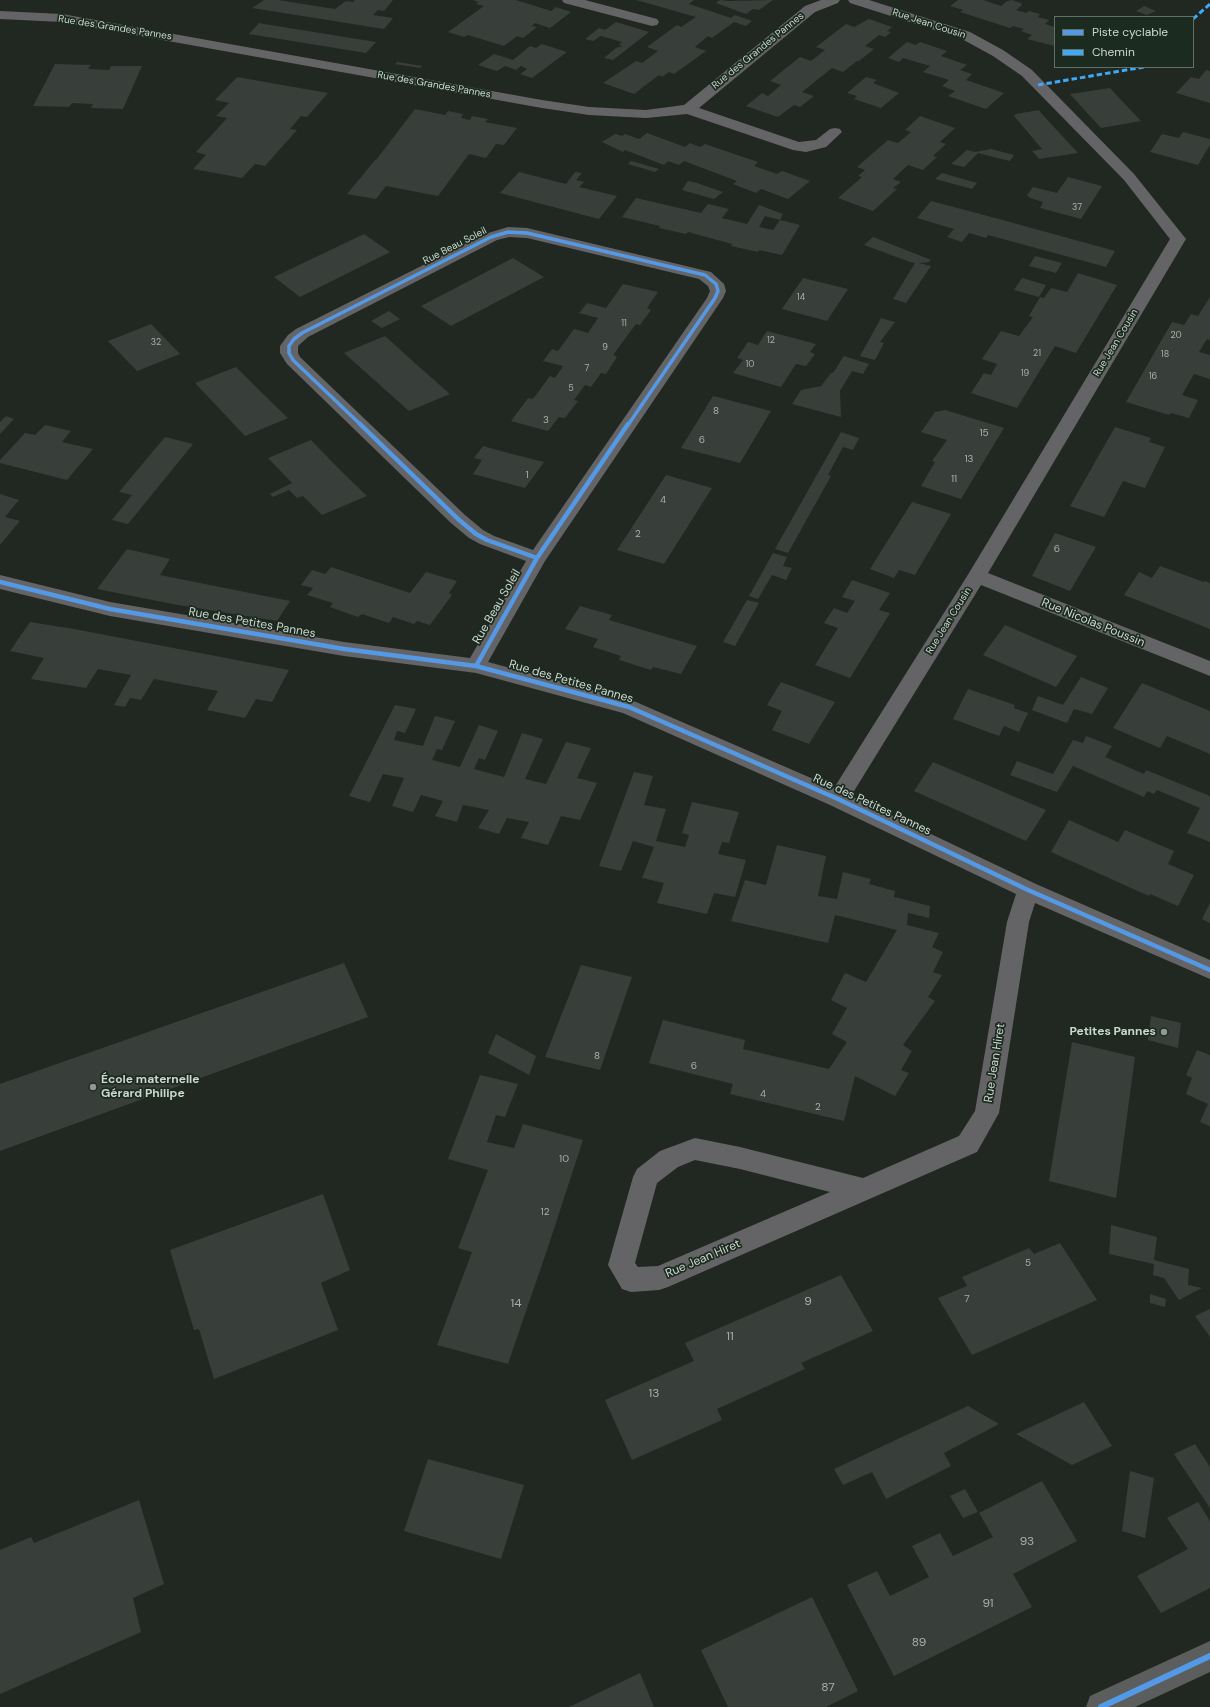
<!DOCTYPE html>
<meta charset="utf-8">
<style>
body{margin:0}
#map{position:relative;width:1210px;height:1707px;overflow:hidden;background:#202821;font-family:"DM Sans",sans-serif}
canvas{display:block}
.legend{position:absolute;left:1054px;top:16px;width:140px;height:52px;box-sizing:border-box;background:#1c2b20;border:1px solid #636f66;margin:0;padding:5px 7px;list-style:none;font-size:12px;color:#cdd6cf}
.legend li{display:flex;align-items:center;gap:8px;height:20px}
.legend b{width:20px;border:1px solid #636f66}
</style>
<div id="map">
<canvas width="1210" height="1707"></canvas>
<ul class="legend">
<li><b style="height:5px;background:#5399e6"></b>Piste cyclable</li>
<li><b style="height:5px;background:#3fa9f5"></b>Chemin</li>
</ul>
</div>
<script>
const g = document.querySelector('canvas').getContext('2d');
g.lineJoin = 'round';
function fill(path, color) { g.fillStyle = color; g.fill(path, 'evenodd'); }
const poly = rows => new Path2D(rows.map(r => 'M' + r).join(''));
function strokePath(path, color, width, dash) { g.strokeStyle = color; g.lineWidth = width; g.lineCap = dash ? 'butt' : 'round'; g.setLineDash(dash || []); g.stroke(path); }
function drawText(font, color, halo, rows, align = 'center') {
  g.font = font + ' "DM Sans",sans-serif'; g.lineWidth = 3.5; g.setLineDash([]); g.textBaseline = 'middle'; g.strokeStyle = halo; g.fillStyle = color; for (const [text, x, y, turn = 0] of rows) {
    g.save(); g.translate(x, y); g.rotate((+turn || 0) * Math.PI / 180); g.textAlign = isNaN(turn) ? turn : align; if (halo) g.strokeText(text, 0, 0); g.fillText(text, 0, 0); g.restore();
  }
}
fill(poly([
 [264,0,278,0,335,9,346,1,353,2,355,0,393,0,384,11,378,10,373,15,393,18,384,29,252,8],
 [473,0,516,0,551,11,556,7,571,12,550,28,535,23,532,26,537,27,523,38,517,36,504,46,468,35,464,37,448,32,484,6,476,4,478,2],
 [636,0,694,0,689,4,731,18,735,15,752,21,746,26,734,22,712,38,708,36,695,47,706,51,674,74,669,72,662,77,659,75,634,94,603,83,636,61,642,63,658,51,647,47,677,25,681,27,696,17],
 [720,0,728,1,773,0,759,10,753,9,746,14,716,3],
 [958,0,983,0,1001,6,1007,1,1012,0,1021,3,1022,5,1016,10,1026,13,1029,11,1040,14,1038,17,1049,20,1045,24,1055,27,1055,46,1027,39,1032,35,1021,31,1024,29,1013,26,1010,28,960,12,963,10,950,6],
 [1144,6,1156,11,1147,15,1136,11],
 [869,19,892,27,887,31,891,32,885,37,879,35,865,46,874,49,859,61,857,61,843,72,832,68,802,92,814,96,800,107,794,105,778,117,746,106,762,93,768,96,781,85,770,81,800,57,811,61,825,50,816,47,846,24,854,27],
 [616,22,649,32,613,60,604,58,616,48,623,46,619,45,622,42,601,36,593,41,585,39,599,28,605,30],
 [259,23,264,24,376,42,366,53,249,34],
 [907,42,916,45,920,42,947,51,941,56,967,65,960,70,972,74,966,80,1004,93,986,109,948,96,955,91,942,86,949,80,923,72,930,66,903,58,899,62,888,58],
 [542,44,567,52,532,78,520,74,527,69,521,66,516,70,505,66,497,71,478,65,494,54,513,60,530,46,536,48],
 [398,62,422,66,420,68,395,64],
 [55,64,91,65,88,69,109,70,111,66,142,66,123,109,91,108,93,104,72,103,69,107,33,106],
 [1206,70,1210,71,1210,103,1176,93,1191,77,1199,79],
 [237,77,328,93,307,117,301,116,290,129,297,130,265,166,255,164,242,178,193,169,206,155,196,152,227,118,216,116,229,103,215,100],
 [866,77,877,80,873,83,899,93,881,108,854,99,857,96,847,93],
 [1110,88,1124,103,1141,121,1101,128,1070,94],
 [415,109,445,115,448,111,463,114,461,118,470,120,472,116,488,119,485,122,517,128,504,145,496,144,486,158,469,154,438,196,386,186,376,199,347,194,375,160,376,160],
 [1039,110,1041,113,1078,153,1039,159,1032,151,1042,149,1014,116,1016,114],
 [920,116,955,128,940,142,946,144,933,156,937,157,923,170,908,165,893,179,901,182,893,188,897,189,873,211,838,198,862,177,858,176,865,170,857,167,888,140,898,143,911,132,905,130],
 [1183,132,1210,139,1210,145,1198,165,1150,152,1162,134,1179,138],
 [647,133,685,147,690,143,700,147,705,144,758,162,754,166,777,174,782,171,810,181,788,199,761,189,756,193,733,184,737,181,684,161,679,165,668,161,664,165,625,150,623,152,602,142,615,134,622,136,625,134,639,139],
 [991,149,1014,155,1010,161,978,153,964,167,951,164,967,150,975,152],
 [631,161,659,169,655,172,628,164],
 [519,172,566,184,575,172,582,173,576,180,584,182,579,187,617,196,599,219,500,193],
 [942,173,977,183,972,189,935,179],
 [1068,177,1102,186,1081,219,1040,208,1043,202,1030,198,1027,195,1033,187,1057,193],
 [688,181,697,183,723,192,714,199,682,190],
 [636,198,701,213,708,204,729,209,722,218,747,224,759,205,783,214,780,220,765,216,759,227,773,230,780,220,800,225,782,255,759,250,758,252,731,246,732,244,688,232,686,234,659,228,660,226,622,217],
 [931,201,999,219,1115,251,1106,267,988,235,986,238,969,233,962,242,947,237,954,229,917,218],
 [364,234,390,252,300,297,274,277],
 [873,237,931,260,929,262,919,263,931,266,906,303,893,299,915,263,910,262,864,245],
 [1035,256,1062,263,1056,273,1029,266],
 [513,258,544,277,451,326,421,306],
 [1078,273,1117,285,1076,353,1055,346,1017,408,971,393,984,373,991,375,997,364,982,359,1001,331,1019,336,1033,317,1029,316,1040,297,1044,298,1051,288,1067,292],
 [803,278,848,289,827,321,782,309],
 [1022,278,1046,285,1039,297,1014,290],
 [623,284,658,292,647,308,651,310,640,325,636,324,613,355,617,357,606,374,601,373,591,387,585,385,574,400,578,401,565,418,559,417,548,431,511,421,528,398,533,399,550,376,555,378,563,366,543,361,552,349,558,351,574,329,588,333,598,318,579,313,587,303,606,308],
 [1210,297,1210,340,1207,339,1199,352,1210,355,1210,379,1194,374,1182,395,1198,400,1189,418,1171,413,1169,415,1126,402,1172,322,1184,325,1191,314,1198,316],
 [389,311,400,319,382,328,371,321],
 [881,318,895,322,880,342,884,343,875,360,860,356],
 [151,324,180,354,137,371,108,341],
 [767,331,816,344,810,352,815,354,806,366,796,364,781,387,733,373,743,360,737,358,748,342,758,345],
 [385,336,416,364,450,394,409,411,344,353],
 [844,356,869,364,863,374,852,371,840,391,841,417,792,404,801,390,821,386,831,373,833,373],
 [236,367,259,390,288,418,245,436,195,383],
 [713,396,771,411,740,463,681,448],
 [945,410,1004,428,961,499,921,486,935,462,932,461,947,440,921,432,935,412],
 [6,416,14,419,0,434,0,422],
 [45,425,71,431,62,442,93,449,67,480,0,463,0,460,25,433,35,435],
 [1115,427,1151,438,1149,442,1165,447,1145,488,1123,481,1104,517,1070,506],
 [841,432,859,438,853,450,843,447,828,475,831,476,788,553,775,549],
 [165,437,193,444,128,524,112,520,132,495,119,492],
 [311,440,338,468,367,496,322,515,303,496,297,498,289,490,273,497,270,494,292,483,268,458],
 [483,446,508,453,544,462,525,488,473,474,482,460,474,458],
 [666,475,712,488,664,564,617,550],
 [0,494,19,500,5,517,20,521,0,545],
 [912,502,951,514,915,575,899,570,894,578,870,569],
 [1055,533,1096,547,1070,591,1032,576],
 [127,549,170,559,160,575,290,601,277,621,178,605,97,589],
 [773,553,787,557,783,566,792,568,786,580,772,575,758,599,749,596],
 [1160,566,1204,582,1205,581,1210,583,1210,629,1124,595,1139,572,1152,578],
 [331,567,410,593,426,572,457,581,449,593,452,595,430,625,417,621,414,624,393,617,389,623,362,614,358,617,330,607,333,603,307,595,313,588,301,585,312,570,325,574],
 [852,580,890,593,879,610,890,613,850,678,815,665,838,628,824,623,834,608,847,613,855,601,842,597],
 [747,600,759,603,735,646,723,642],
 [580,606,612,615,609,620,697,646,681,674,653,667,651,670,619,660,621,656,593,647,598,639,565,629],
 [30,622,74,629,289,670,272,702,256,699,245,718,207,710,218,691,154,679,141,700,130,698,125,707,114,705,131,675,98,669,86,688,31,679,44,658,10,651],
 [1005,625,1077,656,1056,687,983,655],
 [1081,677,1108,688,1092,714,1074,709,1067,723,1032,710,1038,696,1063,705],
 [781,682,835,702,809,744,772,730,782,711,767,705],
 [1142,683,1210,711,1210,754,1167,736,1160,748,1113,728],
 [968,689,1015,705,1014,708,1028,713,1019,732,1004,726,999,736,953,719],
 [395,705,416,709,405,733,397,731,394,740,423,746,435,716,455,721,442,750,437,749,432,760,460,767,479,725,498,731,485,760,479,758,474,769,504,777,522,733,543,739,525,779,546,784,566,742,591,748,577,778,597,783,580,820,561,816,548,845,521,838,529,822,507,818,499,834,478,828,489,810,463,805,457,822,435,816,443,801,421,795,413,812,392,806,404,778,383,774,370,802,349,796],
 [1086,736,1112,746,1105,757,1144,774,1146,770,1210,796,1210,842,1187,833,1200,808,1157,790,1154,794,1147,791,1144,797,1073,766,1057,792,1010,775,1017,761,1053,774,1073,740,1083,743],
 [933,762,1046,810,1026,841,914,791],
 [634,772,653,776,644,805,666,809,656,841,685,847,689,835,682,833,692,802,739,812,729,843,722,842,718,854,746,860,735,897,714,893,707,914,657,903,664,883,642,878,654,847,633,841,621,871,599,866],
 [1069,820,1118,842,1125,830,1174,851,1168,864,1194,875,1178,906,1150,894,1149,896,1051,852],
 [777,845,826,856,818,896,837,899,843,872,871,879,869,884,895,891,894,897,930,906,929,918,908,913,907,925,939,933,932,947,943,952,933,972,942,975,928,997,935,1001,903,1045,912,1051,901,1070,909,1073,895,1096,855,1076,844,1121,730,1094,733,1084,649,1063,663,1020,745,1040,743,1049,829,1069,847,1042,832,1034,847,1008,831,1000,845,973,866,982,897,930,835,915,828,943,731,921,745,880,766,885],
 [1210,903,1210,923,1202,919],
 [344,963,368,1017,0,1151,0,1084],
 [581,965,632,977,600,1070,545,1057],
 [1151,1016,1181,1023,1178,1048,1148,1040],
 [496,1034,536,1056,529,1075,488,1053],
 [1072,1042,1135,1057,1116,1198,1049,1181],
 [1197,1050,1210,1055,1210,1126,1200,1122,1208,1104,1186,1094,1192,1078,1186,1075],
 [480,1075,518,1084,505,1117,496,1115,487,1142,514,1148,523,1124,583,1140,549,1244,508,1364,437,1345,472,1252,458,1248,488,1170,448,1159],
 [323,1194,350,1270,321,1283,338,1330,214,1379,199,1329,194,1330,170,1250],
 [1111,1225,1157,1237,1154,1260,1189,1269,1188,1285,1202,1288,1179,1300,1164,1278,1153,1275,1154,1264,1109,1254],
 [1060,1243,1097,1300,972,1355,938,1298,967,1286,962,1277,1029,1248,1034,1254],
 [841,1275,873,1331,801,1363,805,1369,717,1409,722,1420,632,1460,605,1400,694,1361,685,1343],
 [1150,1294,1166,1299,1165,1307,1150,1303],
 [1210,1309,1210,1337,1195,1316],
 [1084,1402,1112,1446,1072,1465,1016,1434],
 [968,1406,999,1424,944,1453,951,1466,886,1499,872,1472,843,1485,834,1469],
 [1195,1444,1210,1467,1210,1508,1174,1454],
 [428,1459,524,1485,501,1559,404,1531],
 [1130,1471,1154,1478,1145,1538,1122,1531],
 [1042,1481,1077,1541,1013,1574,1032,1607,894,1676,847,1585,877,1571,890,1596,929,1577,912,1546,940,1533,953,1556,993,1537,979,1513],
 [965,1489,978,1512,963,1518,950,1496],
 [139,1500,164,1584,133,1598,141,1632,0,1694,0,1550,31,1537,34,1543],
 [1198,1502,1210,1521,1210,1588,1161,1613,1137,1576,1188,1549,1167,1518],
 [812,1597,858,1691,826,1707,728,1707,701,1650],
 [640,1673,654,1707,569,1707]
]), '#383f3a');
fill(poly([
 [562,0,585,0,657,19,659,22,657,25,652,26,564,3,562,0],
 [821,0,840,0,838,3,815,12,699,108,799,142,816,140,830,129,835,128,840,129,842,132,826,147,806,152,793,150,687,114,646,118,589,115,542,108,62,22,0,19,0,11,62,14,542,100,589,107,646,110,684,105,805,6,821,0],
 [848,0,869,0,970,32,1003,50,1032,70,1134,174,1186,239,988,573,1210,661,1210,676,981,585,851,796,1036,884,1210,960,1210,979,1035,903,1029,922,999,1113,977,1152,668,1287,659,1290,631,1292,622,1289,608,1265,633,1177,637,1169,660,1151,695,1138,740,1147,863,1178,959,1136,975,1111,1007,922,1016,894,830,805,623,713,476,673,344,656,110,616,0,589,0,575,110,602,344,642,470,658,526,561,480,544,469,538,451,523,287,364,280,353,280,346,288,335,296,329,485,234,508,227,527,228,711,272,724,284,726,291,723,298,545,561,488,662,636,702,834,788,969,573,1170,239,1124,180,1022,76,993,56,960,38,850,3,848,0],
 [509,237,527,238,699,279,708,286,710,291,707,298,533,550,494,536,483,530,465,515,300,357,298,353,298,346,308,337,497,240,509,237],
 [695,1160,740,1169,830,1192,658,1266,638,1267,635,1263,657,1183,678,1167,695,1160]
]), '#646466');
fill(poly([
 [1210,1641,1210,1672,1135,1707,1086,1707,1090,1696,1210,1641]
]), '#5c5e5d');
strokePath(poly([
 [1193,19,1210,4],
 [1038,85,1144,67]
]), '#3fa9f5', 3, [5.5, 3]);
strokePath(poly([
 [361,425,293,360,289,353,289,346,294,339,302,333,491,237,508,232,527,233,705,275,716,284,718,291,715,298,628,425]
]), '#5399e6', 3.5);
strokePath(poly([
 [360,424,458,519,476,534,487,540,537,558],
 [537,558,628,424],
 [0,582,110,609,344,649,476,666,629,707,838,799,1028,890,1210,970],
 [476,666,537,558]
]), '#5399e6', 4.5);
strokePath(poly([
 [1101,1707,1210,1656]
]), '#5399e6', 6);
for (const [x, y, r, color] of [
 [1164,1032,4,"#909992"],
 [93,1087,4,"#909992"]
]) { const dot = new Path2D(); dot.arc(x, y, r, 0, 2 * Math.PI); g.fillStyle = color; g.fill(dot); strokePath(dot, '#1c2b20', 1.5); }
drawText('9px', '#a8b0aa', null, [
 ["37",1077,208],
 ["14",801,298],
 ["11",624,324],
 ["20",1176,336],
 ["12",771,341],
 ["32",156,343],
 ["9",605,348],
 ["21",1037,354],
 ["18",1165,355],
 ["10",750,365],
 ["7",587,369],
 ["19",1025,374],
 ["16",1153,377],
 ["5",571,389]
]);
drawText('10px', '#cdd6cf', '#1c2b20', [
 ["Rue Jean Cousin",929,24,18],
 ["Rue des Grandes Pannes",115,28,9],
 ["Rue des Grandes Pannes",758,51,-39],
 ["Rue des Grandes Pannes",434,85,10],
 ["Rue Beau Soleil",455,246,-27],
 ["Rue Jean Cousin",1116,343,-59],
 ["Rue Jean Cousin",949,621,-58]
]);
drawText('10px', '#a8b0aa', null, [
 ["8",716,411],
 ["3",546,420],
 ["15",984,433],
 ["6",702,440],
 ["13",969,459],
 ["1",527,475],
 ["11",954,479],
 ["4",663,500],
 ["2",638,534],
 ["6",1057,549],
 ["8",597,1056],
 ["6",694,1066],
 ["4",763,1094],
 ["2",818,1107],
 ["10",564,1159],
 ["12",545,1212],
 ["5",1028,1263],
 ["7",967,1299]
]);
drawText('12px', '#cdd6cf', '#1c2b20', [
 ["Rue Beau Soleil",497,607,-60],
 ["Rue des Petites Pannes",252,623,10],
 ["Rue Nicolas Poussin",1093,623,22],
 ["Rue des Petites Pannes",571,682,16],
 ["Rue des Petites Pannes",872,805,25],
 ["Rue Jean Hiret",995,1063,-81],
 ["Rue Jean Hiret",703,1259,-23]
]);
drawText('bold 12px', '#cdd6cf', '#1c2b20', [
 ["Petites Pannes",1156,1032],
 ["École maternelle",101,1080,"left"],
 ["Gérard Philipe",101,1094,"left"]
], 'right');
drawText('12px', '#a8b0aa', null, [
 ["9",808,1302],
 ["14",516,1304],
 ["11",730,1337],
 ["13",654,1394],
 ["93",1027,1542],
 ["91",988,1604],
 ["89",919,1643],
 ["87",828,1688]
]);
</script>
